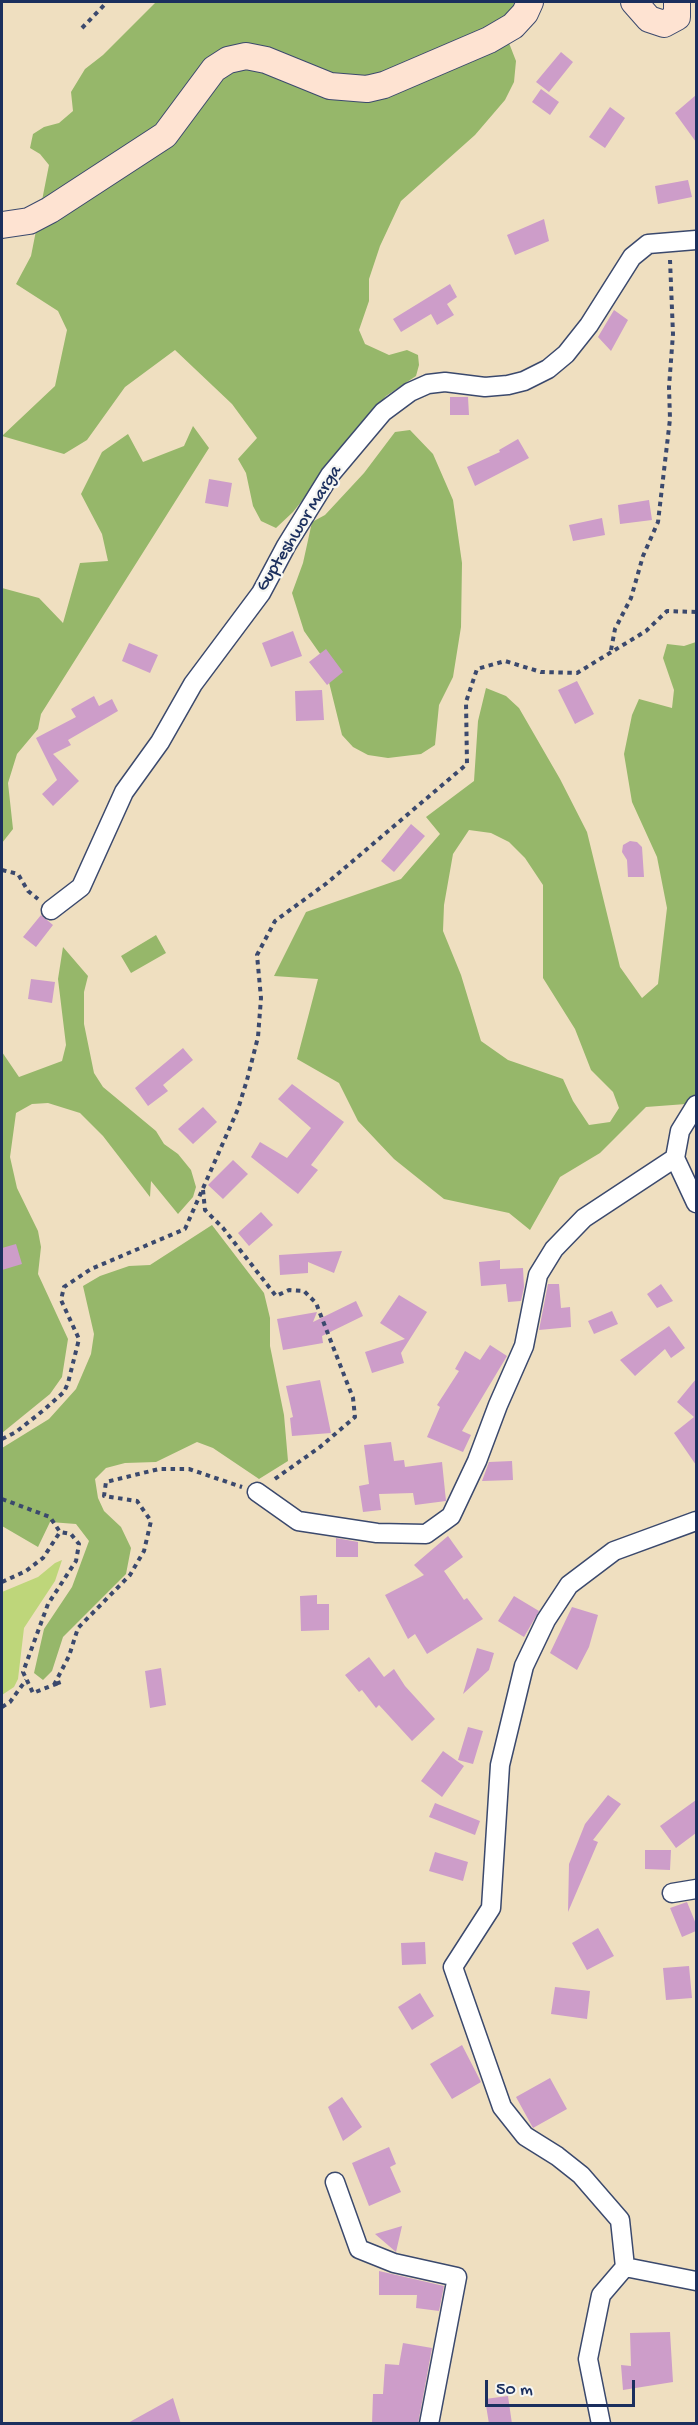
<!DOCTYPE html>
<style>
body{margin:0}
#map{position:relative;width:698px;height:2425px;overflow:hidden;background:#efdfc0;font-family:"Gochi Hand",sans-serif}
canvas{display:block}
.frame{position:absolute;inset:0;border:3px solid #1b2f5e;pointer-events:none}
.scale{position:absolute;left:485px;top:2380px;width:150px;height:27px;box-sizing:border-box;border:3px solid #1b2f5e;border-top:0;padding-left:8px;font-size:18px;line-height:21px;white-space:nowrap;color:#1b2f5e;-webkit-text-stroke:4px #f6f6f2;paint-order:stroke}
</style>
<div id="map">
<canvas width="698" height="2425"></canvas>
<div class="frame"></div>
<div class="scale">50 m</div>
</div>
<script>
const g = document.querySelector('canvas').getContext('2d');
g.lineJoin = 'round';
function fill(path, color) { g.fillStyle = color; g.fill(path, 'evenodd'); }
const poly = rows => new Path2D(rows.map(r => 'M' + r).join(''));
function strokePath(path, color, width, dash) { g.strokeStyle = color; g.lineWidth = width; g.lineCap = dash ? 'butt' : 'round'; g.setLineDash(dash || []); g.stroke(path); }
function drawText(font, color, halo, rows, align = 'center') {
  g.font = font + ' "Gochi Hand",sans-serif'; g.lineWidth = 4.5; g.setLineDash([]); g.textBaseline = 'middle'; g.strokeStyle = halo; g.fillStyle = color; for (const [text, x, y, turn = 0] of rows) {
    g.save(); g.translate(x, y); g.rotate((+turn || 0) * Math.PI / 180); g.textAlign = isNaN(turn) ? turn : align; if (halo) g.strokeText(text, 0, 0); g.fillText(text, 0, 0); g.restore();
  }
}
fill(poly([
 [62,1560,55,1581,24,1628,18,1679,14,1687,2,1695,2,1592,38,1577,55,1563]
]), '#bed67a');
fill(poly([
 [156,2,517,2,517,15,502,25,516,61,514,82,505,100,475,135,401,201,380,246,369,279,369,301,359,330,365,344,389,355,407,350,418,355,419,365,416,376,386,396,293,512,276,528,261,521,253,506,246,473,238,459,257,438,232,404,175,350,125,387,87,440,64,454,2,436,55,386,67,330,58,311,16,284,31,256,49,165,40,154,30,148,33,134,44,127,59,123,73,111,71,92,85,69,103,55],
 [193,426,209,448,41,714,38,729,17,754,8,783,13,829,2,843,2,588,39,598,63,623,80,563,108,561,102,534,81,494,102,452,128,434,143,462,184,446],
 [410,430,433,454,453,500,462,563,461,627,453,677,439,705,435,745,421,754,388,758,368,755,353,747,342,735,323,658,304,631,292,593,303,563,312,522,325,515,364,473,395,432],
 [696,642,696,1095,686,1104,646,1107,600,1153,560,1177,530,1230,509,1213,444,1199,394,1159,358,1121,339,1083,297,1059,318,979,274,976,306,912,401,879,440,834,426,817,474,781,478,721,486,688,506,696,519,708,560,779,587,832,620,967,642,998,658,984,667,908,657,857,632,802,624,754,632,715,639,699,672,708,674,690,663,658,667,644,684,646],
 [469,830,491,833,509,842,525,858,543,885,543,978,575,1029,591,1070,613,1092,619,1108,610,1122,589,1125,573,1101,563,1079,508,1060,481,1041,461,975,443,931,444,905,453,854],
 [156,935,166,953,131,973,121,956],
 [63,947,88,976,84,992,84,1024,94,1073,103,1087,156,1131,164,1144,178,1154,191,1170,196,1187,193,1197,178,1214,151,1181,150,1197,103,1136,80,1113,48,1103,32,1104,16,1113,10,1157,17,1188,38,1231,41,1247,38,1274,68,1339,62,1377,50,1394,2,1433,2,1052,19,1077,62,1061,66,1045,58,979],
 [212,1225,264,1293,270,1318,270,1346,284,1415,288,1461,259,1479,213,1448,197,1442,156,1462,125,1463,106,1468,95,1479,98,1498,104,1511,121,1527,131,1548,126,1574,63,1637,52,1671,43,1680,34,1673,44,1629,72,1587,89,1541,76,1524,50,1522,38,1547,2,1526,2,1448,49,1419,76,1389,91,1354,94,1334,83,1286,100,1276,129,1266,150,1265]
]), '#96b76a');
fill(poly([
 [561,52,573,62,549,92,536,82],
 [541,89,559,102,550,115,532,102],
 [696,95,696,142,675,113],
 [610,107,625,118,605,148,589,137],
 [688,180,692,197,658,204,655,186],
 [544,219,549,241,515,255,507,235],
 [450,284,457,297,447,304,454,315,437,325,431,314,401,332,393,319],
 [614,310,628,320,611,351,598,337],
 [450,397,468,397,469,415,450,415],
 [518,439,529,458,475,486,467,467,500,452,499,450],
 [209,479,232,483,228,507,205,503],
 [649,500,652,520,620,524,618,505],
 [602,518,605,535,573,541,569,525],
 [293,631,302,656,271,667,262,643],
 [129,643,158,655,150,673,122,661],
 [326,649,343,672,327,685,309,662],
 [577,681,594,714,575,724,558,690],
 [322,690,324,720,296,721,295,691],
 [94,696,99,706,112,699,118,711,68,740,71,745,53,754,79,781,53,806,42,794,57,780,36,738,76,717,71,709],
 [411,824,425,836,394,872,381,861],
 [630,841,637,842,642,847,644,877,628,877,627,860,622,852,623,845],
 [41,915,53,925,36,947,23,937],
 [31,979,55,982,52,1003,28,999],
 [183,1048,193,1060,163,1085,168,1091,148,1106,135,1088],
 [292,1084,344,1122,311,1165,318,1170,298,1194,251,1157,260,1142,287,1158,311,1128,278,1099],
 [203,1107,217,1122,193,1144,178,1129],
 [233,1160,248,1174,223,1199,208,1185],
 [261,1212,273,1225,249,1246,238,1233],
 [16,1244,22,1264,2,1270,2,1248],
 [342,1251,334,1273,308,1262,308,1273,280,1275,279,1255],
 [500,1260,500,1269,523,1268,524,1287,521,1301,508,1302,506,1284,481,1286,479,1262],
 [548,1284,559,1284,561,1308,570,1307,571,1327,539,1330],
 [661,1284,673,1301,657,1308,647,1294],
 [399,1295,427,1312,401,1353,404,1363,372,1373,365,1352,405,1339,380,1323],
 [356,1301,363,1316,322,1336,323,1343,283,1350,277,1319,317,1312,313,1322],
 [612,1311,618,1324,594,1334,588,1321],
 [669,1326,685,1348,671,1358,665,1349,635,1376,620,1360],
 [490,1345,507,1356,462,1431,471,1435,463,1452,427,1437,440,1407,437,1405,459,1371,455,1369,465,1351,480,1360],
 [696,1379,696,1465,674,1433,694,1417,677,1402],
 [320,1380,331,1433,292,1436,290,1418,293,1417,286,1386],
 [391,1442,394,1461,404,1460,405,1467,442,1462,446,1501,415,1505,413,1493,379,1494,381,1510,363,1512,359,1486,369,1484,364,1445],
 [512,1461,513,1480,482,1481,489,1462],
 [448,1536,463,1557,444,1571,464,1600,467,1598,483,1619,427,1654,415,1634,408,1639,385,1595,424,1575,414,1565],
 [336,1538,358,1542,358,1557,336,1557],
 [317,1595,317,1604,329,1604,329,1630,301,1631,300,1596],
 [514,1596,539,1611,524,1637,498,1621],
 [572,1607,598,1615,589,1647,577,1670,550,1653],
 [477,1648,494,1653,489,1670,463,1694],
 [369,1657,384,1677,394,1669,405,1686,435,1719,412,1741,379,1705,376,1708,362,1690,359,1692,345,1675],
 [161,1668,166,1705,150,1708,145,1671],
 [468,1727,483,1731,473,1764,458,1760],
 [443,1751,464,1766,442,1797,421,1781],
 [608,1795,621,1804,593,1840,598,1842,568,1912,569,1864,585,1824],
 [696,1800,696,1833,676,1848,660,1826],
 [435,1803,480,1821,475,1835,429,1817],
 [645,1850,671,1850,670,1870,645,1869],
 [435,1852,468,1862,463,1881,429,1871],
 [687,1902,696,1924,696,1931,682,1937,670,1908],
 [598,1928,614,1956,587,1970,572,1943],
 [425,1942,426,1964,402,1965,401,1943],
 [689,1966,692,1998,666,2000,663,1968],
 [555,1987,590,1991,587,2019,551,2014],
 [420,1993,434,2016,412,2030,398,2007],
 [462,2045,481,2082,452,2099,430,2064],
 [550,2078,567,2109,533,2128,516,2097],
 [342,2097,362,2127,343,2141,328,2107],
 [389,2147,396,2164,390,2167,401,2192,369,2206,352,2163],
 [402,2226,396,2252,375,2234],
 [379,2271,444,2286,439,2311,416,2308,417,2295,379,2295],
 [670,2332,673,2382,623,2390,621,2365,631,2366,630,2333],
 [403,2343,432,2348,418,2424,372,2424,373,2394,383,2394,385,2364,399,2365],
 [508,2396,512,2424,489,2424,485,2399],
 [173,2398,181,2424,126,2424]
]), '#cd9dc9');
const street = poly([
 [51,910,81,887,124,792,160,742,193,684,261,593,286,546,330,475,383,412,410,392,428,384,445,382,485,387,508,385,524,381,548,369,566,354,589,325,632,257,648,244,696,240],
 [696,1105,680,1131,675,1158,696,1203],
 [257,1492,298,1521,377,1533,426,1534,451,1516,477,1461,498,1405,524,1346,538,1275,554,1249,584,1218,675,1158],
 [672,1893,696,1889],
 [335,2182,359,2249,394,2263,457,2277,429,2424],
 [625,2267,696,2281],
 [601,2424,588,2359,601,2295,625,2267,620,2220,581,2175,557,2156,525,2136,502,2107,453,1967,491,1908,500,1765,524,1666,546,1620,569,1585,614,1551,696,1521]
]);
const secondary = poly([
 [634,2,649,19,664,24,677,17,677,2],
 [2,225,29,221,50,210,165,135,214,69,228,60,246,56,266,60,330,86,367,89,384,85,489,40,513,26,525,13,530,2]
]);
strokePath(street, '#3b496d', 21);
strokePath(secondary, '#3b496d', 28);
strokePath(poly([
 [82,28,107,2],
 [611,650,615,629,631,598,643,556,658,522,670,419,669,387,673,334,670,260],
 [2,870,18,874,28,891,38,899],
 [203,1190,205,1210,223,1228,276,1296,289,1290,304,1291,316,1303,353,1398,355,1417,320,1447,272,1481],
 [2,1439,16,1432,45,1409,64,1392,68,1383,79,1339,61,1300,64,1287,91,1269,185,1229,238,1109,247,1080,258,1037,261,998,257,955,275,921,327,883,467,764,466,702,477,669,505,661,541,672,577,673,646,631,667,611,696,612],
 [2,1499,50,1517,60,1532,71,1534,79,1544,76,1561,48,1604,23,1672,33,1693,61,1682,55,1684],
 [2,1582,26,1571,43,1558,60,1532],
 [54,1685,69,1656,78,1628,130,1575,144,1551,151,1521,137,1501,104,1496,106,1482,159,1469,189,1469,242,1487],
 [2,1707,10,1702,26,1680]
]), '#3b496d', 4, [4.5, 4.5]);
strokePath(street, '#fff', 18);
strokePath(secondary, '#fee3d2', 26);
drawText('18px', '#1b2f5e', '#f6f6f2', [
 ["Gupteshwor Marga",300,529,-58]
]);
</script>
